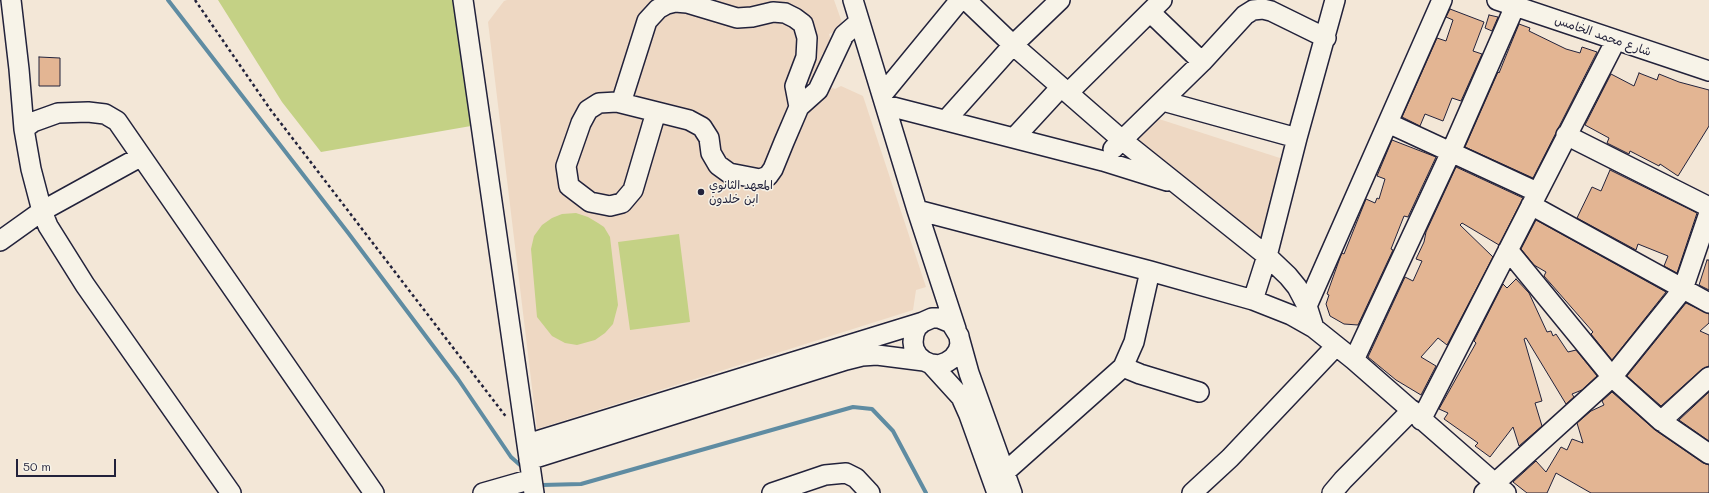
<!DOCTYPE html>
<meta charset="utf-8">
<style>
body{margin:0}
#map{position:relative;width:1709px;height:493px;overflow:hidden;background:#f3e7d7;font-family:Mali,sans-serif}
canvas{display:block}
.scale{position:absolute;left:16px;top:459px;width:100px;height:18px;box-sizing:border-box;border:2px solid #22223b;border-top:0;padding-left:5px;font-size:12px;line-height:14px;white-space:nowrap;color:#22223b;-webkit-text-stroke:3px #f7f3e8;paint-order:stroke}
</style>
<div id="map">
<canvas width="1709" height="493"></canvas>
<div class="scale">50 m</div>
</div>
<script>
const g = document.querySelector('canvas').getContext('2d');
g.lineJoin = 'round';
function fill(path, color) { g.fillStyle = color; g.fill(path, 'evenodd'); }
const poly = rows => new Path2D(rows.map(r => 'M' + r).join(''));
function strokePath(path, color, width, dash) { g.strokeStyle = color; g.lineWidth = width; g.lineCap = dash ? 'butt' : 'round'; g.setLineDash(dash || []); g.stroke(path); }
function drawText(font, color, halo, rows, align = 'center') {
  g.font = font + ' Mali,"Playpen Sans Arabic",sans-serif'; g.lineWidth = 3; g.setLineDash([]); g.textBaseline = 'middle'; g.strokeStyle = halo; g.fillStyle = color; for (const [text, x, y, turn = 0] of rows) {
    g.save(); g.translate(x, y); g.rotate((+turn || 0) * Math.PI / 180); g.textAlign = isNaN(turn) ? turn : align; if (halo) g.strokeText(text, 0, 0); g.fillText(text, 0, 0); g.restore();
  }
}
fill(poly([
 [507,0,834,0,844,28,829,34,834,50,823,53,813,80,835,89,841,86,863,96,926,287,916,290,913,310,537,429,488,22,504,1],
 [1159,119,1283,159,1264,239,1255,243,1134,143]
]), '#eed8c3');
fill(poly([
 [218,0,453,0,471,126,321,152,282,102],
 [576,213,588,217,598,223,604,227,610,237,618,305,613,324,605,333,595,340,577,345,565,343,552,336,537,317,531,249,534,236,542,225,552,218,562,214],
 [679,234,690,322,630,330,618,242]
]), '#c4d185');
strokePath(poly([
 [168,0,349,234,458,379,511,457,520,465],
 [542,485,581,484,853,407,872,409,893,431,926,493]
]), '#5f8ca2', 4);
const building = poly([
 [1450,9,1484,22,1473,51,1482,54,1461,101,1452,98,1443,121,1425,114,1420,126,1402,117,1437,38,1446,41,1453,20,1446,17,1450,9],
 [1489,15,1498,17,1492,31,1485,28,1489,15],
 [1519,24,1530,28,1529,31,1566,49,1580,53,1582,47,1597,52,1533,178,1465,147,1494,81,1498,72,1499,73,1519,24],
 [39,57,60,58,60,86,39,86,39,57],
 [1639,73,1657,80,1659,74,1679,82,1709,90,1709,126,1678,176,1660,164,1659,166,1630,151,1629,154,1607,143,1609,138,1585,125,1611,74,1634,86,1639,73],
 [1392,140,1436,157,1408,217,1404,216,1391,249,1393,250,1358,325,1344,324,1330,316,1326,304,1329,295,1327,294,1341,255,1342,253,1344,254,1366,199,1375,203,1377,198,1379,199,1385,179,1377,176,1392,140],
 [1456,167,1523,198,1499,245,1462,223,1460,225,1493,257,1447,345,1438,338,1421,357,1436,366,1421,395,1396,380,1368,357,1405,277,1413,281,1422,261,1416,259,1424,242,1426,232,1456,167],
 [1610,170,1697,213,1677,273,1664,266,1668,256,1638,244,1636,250,1577,218,1592,187,1601,191,1610,170],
 [1536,220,1666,292,1612,360,1591,334,1593,332,1544,276,1546,272,1534,265,1521,249,1536,220],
 [1707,260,1709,260,1709,290,1699,285,1707,260],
 [1516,279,1529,293,1547,332,1551,331,1553,336,1556,334,1568,352,1576,350,1597,376,1582,390,1572,394,1574,397,1566,404,1526,338,1524,339,1542,401,1535,403,1542,426,1519,446,1513,427,1490,457,1475,446,1478,443,1444,419,1448,413,1439,409,1476,343,1474,341,1503,284,1507,288,1516,279],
 [1686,303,1709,314,1709,323,1700,331,1709,335,1709,366,1702,369,1661,406,1627,376,1686,303],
 [1612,392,1655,430,1703,463,1709,465,1709,493,1591,493,1556,473,1547,493,1527,493,1513,482,1536,461,1546,472,1561,447,1567,450,1572,439,1583,443,1577,423,1591,411,1604,405,1602,401,1612,392],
 [1709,392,1709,441,1679,420,1709,392]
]);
fill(building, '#e3b593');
strokePath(building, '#22223b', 1);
const minor = poly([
 [11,0,19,69,24,129,31,169,42,211,48,226,85,285,231,493],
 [463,0,534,493],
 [853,0,917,210,956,329],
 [966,0,1013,45,1122,140,1267,256,1288,276,1297,287,1307,306,1314,328],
 [1497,0,1709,71],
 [1150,12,1202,62],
 [1068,93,1162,0],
 [882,95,960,0],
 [1163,101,1297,138],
 [621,103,647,21,658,9,667,4,675,2,687,3,737,18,752,17,773,12,785,13,795,18,803,24,807,38,806,57,795,86,799,107],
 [885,105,1103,161,1167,181],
 [656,112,633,190,622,203,610,206,590,202,569,186,566,166,581,123,588,110,599,103,617,102,689,120,702,127,709,138,711,153,718,165,729,173,760,179,768,176,773,169,784,142,799,107,818,90,844,35,859,22],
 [946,120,1013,45,1060,0],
 [1388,123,1537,192],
 [24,129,33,122,58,113,88,112,105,114,117,121,374,493],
 [1566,135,1709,207],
 [1014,138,1061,87],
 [1113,149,1202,62,1245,15,1253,10,1263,9,1271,11,1326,38],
 [1531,205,1709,303],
 [917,210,1150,271,1253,300,1291,315,1314,328,1354,360,1506,493],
 [0,241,42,211,140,157],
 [1508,250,1612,377,1661,421,1709,454],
 [1253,300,1267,256,1297,138,1335,0],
 [1307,306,1442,0],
 [959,337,969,373,1012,493],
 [1354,360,1451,152,1515,6],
 [931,364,961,397,969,415,997,493],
 [1123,367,1140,374,1199,392],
 [1421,420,1616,40],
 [1661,421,1709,377],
 [527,444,923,322],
 [529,460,846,360,862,356,877,355,924,361,931,364,939,365,947,362,953,358,958,351,960,344,959,336,951,323,939,318,932,318,923,322,917,327,914,334,913,342,914,349,918,356,924,361],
 [1004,473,1123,367,1134,342,1150,271],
 [483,493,532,479],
 [772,493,825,475,846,473,856,478,870,493],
 [1192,493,1230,458,1336,346],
 [1332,493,1343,480,1412,410],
 [1484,493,1612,377,1683,289,1709,213]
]);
strokePath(minor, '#22223b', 22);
strokePath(poly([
 [195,0,270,109,507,418]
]), '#22223b', 2.5, [3, 3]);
strokePath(minor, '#f7f3e8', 19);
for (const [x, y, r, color] of [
 [701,192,4,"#22223b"]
]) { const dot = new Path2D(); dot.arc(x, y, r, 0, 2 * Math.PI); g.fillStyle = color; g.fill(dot); strokePath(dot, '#f7f3e8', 1.5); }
drawText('12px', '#22223b', '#f7f3e8', [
 ["شارع محمد الخامس",1603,36,19]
]);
drawText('12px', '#22223b', '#f7f3e8', [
 ["المعهد الثانوي",709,185],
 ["ابن خلدون",709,199]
], 'left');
</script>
